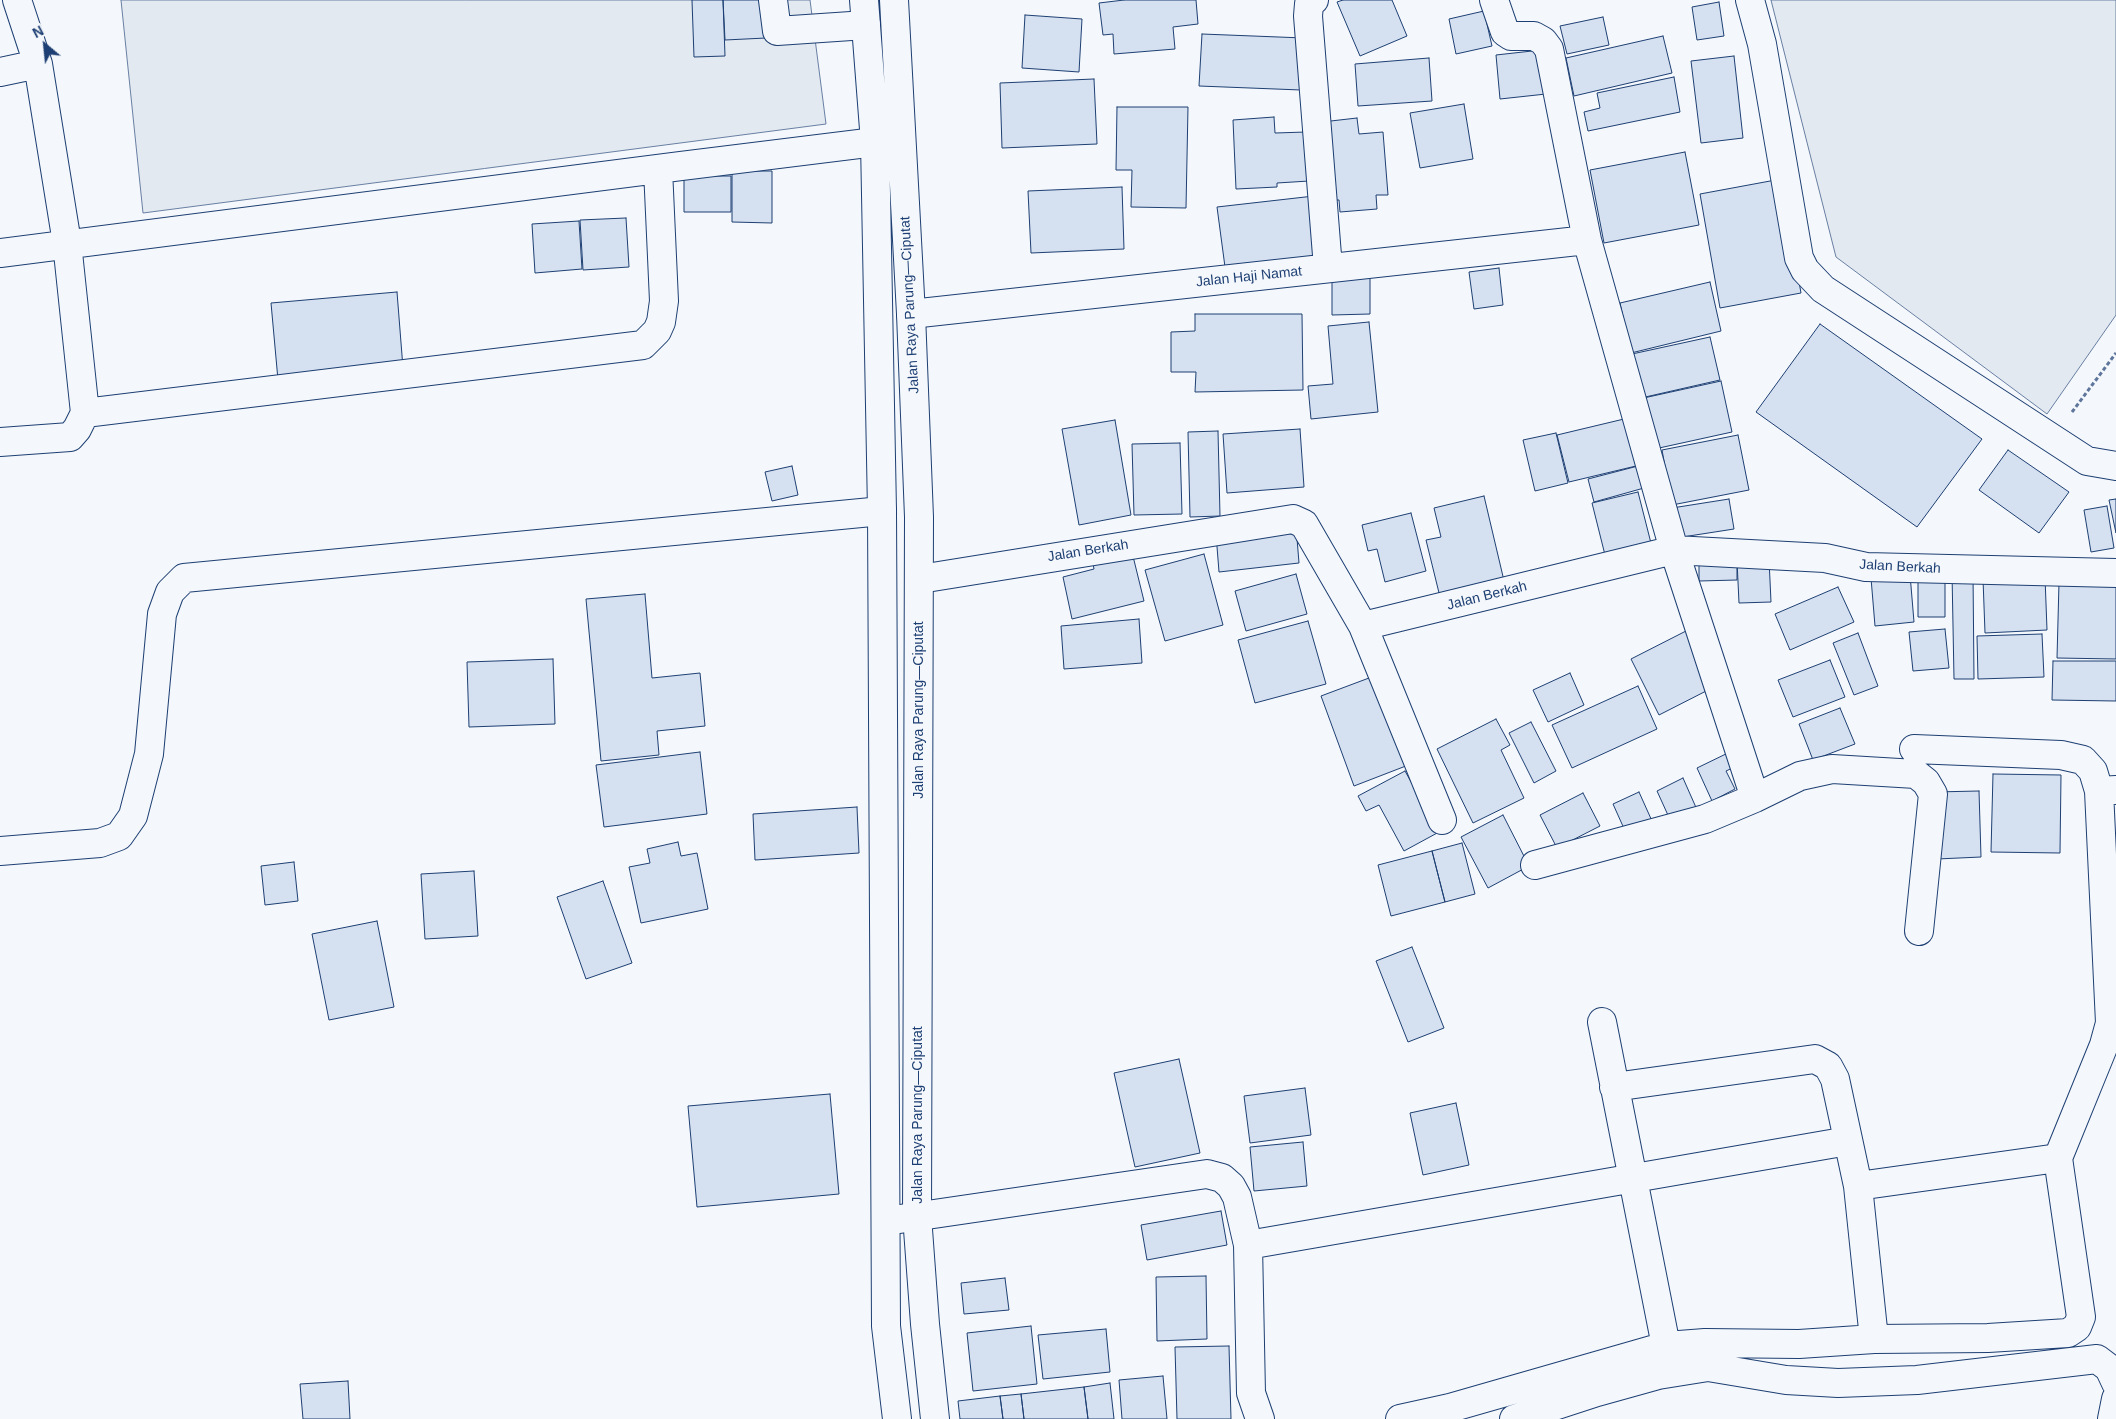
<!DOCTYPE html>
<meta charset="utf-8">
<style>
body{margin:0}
#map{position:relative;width:2116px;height:1419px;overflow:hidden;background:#f4f7fb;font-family:Helvetica,sans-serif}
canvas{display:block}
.north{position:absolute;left:20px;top:20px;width:50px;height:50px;-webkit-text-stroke:4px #f4f7fb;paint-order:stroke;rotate:332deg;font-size:14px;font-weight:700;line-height:20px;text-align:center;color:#1d3f73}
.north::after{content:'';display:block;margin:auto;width:18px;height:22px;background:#1d3f73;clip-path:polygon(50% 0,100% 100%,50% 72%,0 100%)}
</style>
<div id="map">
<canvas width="2116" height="1419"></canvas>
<div class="north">N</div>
</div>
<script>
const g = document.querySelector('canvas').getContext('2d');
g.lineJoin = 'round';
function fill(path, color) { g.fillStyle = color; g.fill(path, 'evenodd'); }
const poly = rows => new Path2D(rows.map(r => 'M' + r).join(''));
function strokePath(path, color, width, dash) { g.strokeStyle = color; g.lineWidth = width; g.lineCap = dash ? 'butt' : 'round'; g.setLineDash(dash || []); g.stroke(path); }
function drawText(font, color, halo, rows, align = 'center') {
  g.font = font + ' Helvetica,sans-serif'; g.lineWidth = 4; g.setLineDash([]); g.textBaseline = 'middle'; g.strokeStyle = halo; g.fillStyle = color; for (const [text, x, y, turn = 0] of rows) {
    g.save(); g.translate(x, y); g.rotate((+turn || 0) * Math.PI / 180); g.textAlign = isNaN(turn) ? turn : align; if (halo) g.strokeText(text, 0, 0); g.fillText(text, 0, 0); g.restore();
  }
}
const green = poly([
 [121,0,810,0,826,124,143,213,121,0],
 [1771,0,2116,0,2116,315,2047,414,1836,257,1771,0]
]);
fill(green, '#e3e9f0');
strokePath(green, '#687fa3', 1);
const building = poly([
 [692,0,723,0,725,56,694,57,692,0],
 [723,0,764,0,766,38,725,40,723,0],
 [1124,0,1196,0,1198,24,1173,27,1175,49,1114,54,1113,34,1103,35,1099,3,1124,0],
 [1343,0,1392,0,1407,36,1360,56,1337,2,1343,0],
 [1719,2,1724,36,1697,40,1692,7,1719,2],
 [1484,11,1492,46,1456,54,1449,19,1484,11],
 [1025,15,1082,19,1079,72,1022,68,1025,15],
 [1603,17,1609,45,1567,54,1560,26,1603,17],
 [1202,34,1304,38,1301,90,1199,86,1202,34],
 [1663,36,1672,73,1574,96,1566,58,1663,36],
 [1541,50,1546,94,1500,99,1496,55,1541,50],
 [1734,56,1743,138,1701,143,1691,61,1734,56],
 [1429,58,1432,101,1358,106,1355,64,1429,58],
 [1674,77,1680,112,1588,131,1584,112,1600,108,1597,93,1674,77],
 [1094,79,1097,144,1002,148,1000,83,1094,79],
 [1464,104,1473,159,1420,168,1410,113,1464,104],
 [1117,107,1188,107,1186,208,1131,207,1132,170,1116,170,1117,107],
 [1274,117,1275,133,1306,132,1309,181,1277,183,1277,187,1236,189,1233,120,1274,117],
 [1357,118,1359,134,1383,132,1388,195,1376,195,1377,209,1340,212,1339,200,1330,200,1322,122,1357,118],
 [1685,152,1699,225,1604,243,1590,170,1685,152],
 [732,171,772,171,772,223,732,222,732,171],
 [684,176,731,176,731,212,684,212,684,176],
 [1781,179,1801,293,1720,308,1700,194,1781,179],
 [1122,187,1124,249,1031,253,1028,191,1122,187],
 [1314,196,1320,256,1225,267,1217,207,1314,196],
 [626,218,629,267,583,270,580,220,626,218],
 [579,221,582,269,535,273,532,224,579,221],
 [1499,268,1503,305,1474,309,1469,272,1499,268],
 [1332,273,1370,273,1370,314,1332,315,1332,273],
 [1710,282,1721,331,1631,353,1620,303,1710,282],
 [397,292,403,368,278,380,271,303,397,292],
 [1195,314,1302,314,1303,390,1195,392,1196,372,1171,372,1171,332,1195,331,1195,314],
 [1369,322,1378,412,1311,419,1308,386,1333,384,1328,326,1369,322],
 [1820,324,1982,439,1917,527,1756,412,1820,324],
 [1710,337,1720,380,1641,398,1632,354,1710,337],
 [1721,381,1732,432,1650,450,1639,399,1721,381],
 [1624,419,1636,466,1569,482,1557,435,1624,419],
 [1115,420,1131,515,1079,525,1062,429,1115,420],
 [1300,429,1304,487,1227,493,1223,434,1300,429],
 [1218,431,1220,516,1190,517,1188,432,1218,431],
 [1556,433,1568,483,1535,491,1523,440,1556,433],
 [1738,435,1749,490,1672,505,1662,450,1738,435],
 [1180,443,1182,514,1134,515,1132,444,1180,443],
 [2008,450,2069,492,2039,533,1979,490,2008,450],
 [792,466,798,495,772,501,765,472,792,466],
 [1638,466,1644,488,1594,502,1588,479,1638,466],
 [1638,492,1653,551,1607,563,1592,503,1638,492],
 [1484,496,1505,585,1441,601,1426,540,1441,537,1434,508,1484,496],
 [1729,499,1734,529,1676,538,1672,508,1729,499],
 [2116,499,2116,533,2109,500,2116,499],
 [2107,506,2114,548,2091,552,2084,510,2107,506],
 [1411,513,1426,571,1385,582,1377,549,1368,551,1362,525,1411,513],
 [1296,526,1299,563,1219,572,1216,534,1296,526],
 [1131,548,1144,601,1072,619,1063,577,1094,569,1092,558,1131,548],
 [1204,554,1223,625,1165,641,1145,570,1204,554],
 [1737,558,1737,580,1699,581,1699,559,1737,558],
 [1769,559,1771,602,1739,603,1737,561,1769,559],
 [1973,572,1974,679,1954,679,1952,573,1973,572],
 [1296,574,1307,614,1246,631,1235,591,1296,574],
 [1910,574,1914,622,1875,626,1871,578,1910,574],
 [1918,575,1945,575,1945,617,1918,617,1918,575],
 [2045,577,2047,630,1985,633,1983,579,2045,577],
 [2059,583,2116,584,2116,659,2057,658,2059,583],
 [1838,587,1854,622,1790,650,1775,614,1838,587],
 [645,594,652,678,700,673,705,726,657,731,659,755,601,761,586,599,645,594],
 [1139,619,1142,663,1064,669,1061,626,1139,619],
 [1308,621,1326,684,1255,703,1238,640,1308,621],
 [1945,629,1949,668,1913,671,1909,632,1945,629],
 [1686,631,1714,687,1659,715,1631,659,1686,631],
 [1858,633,1878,686,1854,695,1833,643,1858,633],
 [2042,634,2044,677,1978,679,1977,636,2042,634],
 [553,659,555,724,469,727,467,662,553,659],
 [1830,660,1845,697,1793,717,1778,680,1830,660],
 [2053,661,2116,661,2116,701,2052,700,2053,661],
 [1570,673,1584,705,1548,722,1533,690,1570,673],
 [1377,675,1411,764,1354,786,1321,696,1377,675],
 [1638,686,1657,729,1572,768,1552,725,1638,686],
 [1840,708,1855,744,1813,760,1799,724,1840,708],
 [1496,719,1510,745,1501,750,1524,798,1473,823,1437,749,1496,719],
 [1531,722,1556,771,1534,783,1509,733,1531,722],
 [1732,751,1739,765,1726,771,1735,789,1712,801,1697,768,1732,751],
 [700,752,707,814,604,827,596,765,700,752],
 [1405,771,1439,832,1404,851,1379,805,1366,811,1358,796,1405,771],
 [1993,774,2061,775,2060,853,1991,852,1993,774],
 [1683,778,1698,812,1672,824,1657,791,1683,778],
 [1979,791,1981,857,1937,859,1934,792,1979,791],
 [1639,792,1652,821,1626,833,1613,804,1639,792],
 [1583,793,1600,826,1557,848,1540,815,1583,793],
 [857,807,859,853,755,860,753,814,857,807],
 [1503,815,1529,866,1488,888,1461,837,1503,815],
 [678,842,681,856,697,853,708,909,641,923,629,867,650,863,647,849,678,842],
 [1462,843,1475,894,1445,902,1432,851,1462,843],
 [1432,851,1445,902,1391,916,1378,865,1432,851],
 [294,862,298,901,265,905,261,866,294,862],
 [474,871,478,936,425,939,421,874,474,871],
 [603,881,632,963,586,979,557,897,603,881],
 [377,921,394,1007,329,1020,312,934,377,921],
 [1412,947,1444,1028,1408,1042,1376,961,1412,947],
 [1179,1059,1200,1153,1135,1167,1114,1073,1179,1059],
 [1305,1088,1311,1135,1250,1143,1244,1096,1305,1088],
 [830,1094,839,1194,697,1207,688,1106,830,1094],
 [1456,1103,1469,1165,1423,1175,1410,1113,1456,1103],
 [1303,1142,1307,1186,1254,1191,1250,1147,1303,1142],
 [1221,1211,1227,1245,1147,1260,1141,1225,1221,1211],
 [1206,1276,1207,1339,1157,1341,1156,1277,1206,1276],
 [1005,1278,1009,1310,964,1314,961,1283,1005,1278],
 [1031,1326,1037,1384,973,1391,967,1333,1031,1326],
 [1106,1329,1110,1372,1043,1379,1038,1335,1106,1329],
 [1229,1346,1231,1419,1177,1419,1175,1347,1229,1346],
 [1163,1376,1167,1419,1122,1419,1119,1380,1163,1376],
 [348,1381,350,1419,303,1419,300,1384,348,1381],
 [1110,1383,1114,1419,1088,1419,1084,1387,1110,1383],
 [1084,1387,1088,1419,1024,1419,1021,1394,1084,1387],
 [1021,1394,1024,1419,1003,1419,1000,1396,1021,1394],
 [1000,1396,1003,1419,960,1419,958,1401,1000,1396]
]);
fill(building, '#d5e0f0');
strokePath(building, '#1d3f73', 1);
const minor = poly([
 [773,0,777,31,866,25],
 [1314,0,1309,4,1308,16,1328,268],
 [1494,0,1505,32,1511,36,1534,36,1543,41,1549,49,1587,240,1674,550,1755,798],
 [1750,0,1762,44,1799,258,1805,270,1823,289,2087,461,2116,466],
 [0,72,38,64],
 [0,253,681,166,875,142,899,141],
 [911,314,1587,240],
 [85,413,643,345,657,331,661,322,664,301,658,169],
 [0,442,70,437,77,429,85,413,67,243,38,64,17,0],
 [920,579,1293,519,1304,524,1363,626,1674,550,1825,558,1866,567,2116,573],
 [1363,626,1442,820],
 [1914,749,2061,755,2083,760,2093,771,2099,791,2116,790],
 [0,851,100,843,119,836,133,816,149,754,162,614,170,592,184,578,882,511],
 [1535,865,1705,819,1755,798,1800,776,1832,769,1916,774,1926,782,1933,794,1919,931],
 [1602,1022,1666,1346],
 [1614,1087,1815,1059,1828,1066,1835,1079,1858,1186,1874,1339],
 [1858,1186,2058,1158],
 [886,1221,1207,1174,1222,1178,1231,1186,1237,1197,1248,1245,1251,1393,1260,1419],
 [1248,1245,1848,1141],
 [1400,1419,1450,1408,1666,1346,1705,1343,1799,1344,1874,1339,1988,1338,2068,1333,2077,1327,2081,1317,2058,1158,2104,1045,2110,1023,2099,791],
 [1514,1419,1597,1392,1658,1375,1708,1367,1786,1380,1838,1383,1917,1380,2097,1359,2109,1368,2116,1383],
 [2112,1419,2116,1399]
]);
const highway = poly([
 [864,0,875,142,882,511,886,1326,897,1419],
 [894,0,911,314,919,517,917,1216,925,1324,935,1419]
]);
strokePath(minor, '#1d3f73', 30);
strokePath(highway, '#1d3f73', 30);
strokePath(poly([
 [2072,412,2116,353]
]), '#5e769c', 3, [4, 2.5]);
strokePath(minor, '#f4f7fb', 28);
strokePath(highway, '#f4f7fb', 28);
drawText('14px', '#1d3f73', '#f4f7fb', [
 ["Jalan Haji Namat",1249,277,-6],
 ["Jalan Raya Parung—Ciputat",910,305,-93],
 ["Jalan Berkah",1088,551,-9],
 ["Jalan Berkah",1900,567,3],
 ["Jalan Berkah",1487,596,-14],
 ["Jalan Raya Parung—Ciputat",919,710,-90],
 ["Jalan Raya Parung—Ciputat",918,1115,-90]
]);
</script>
